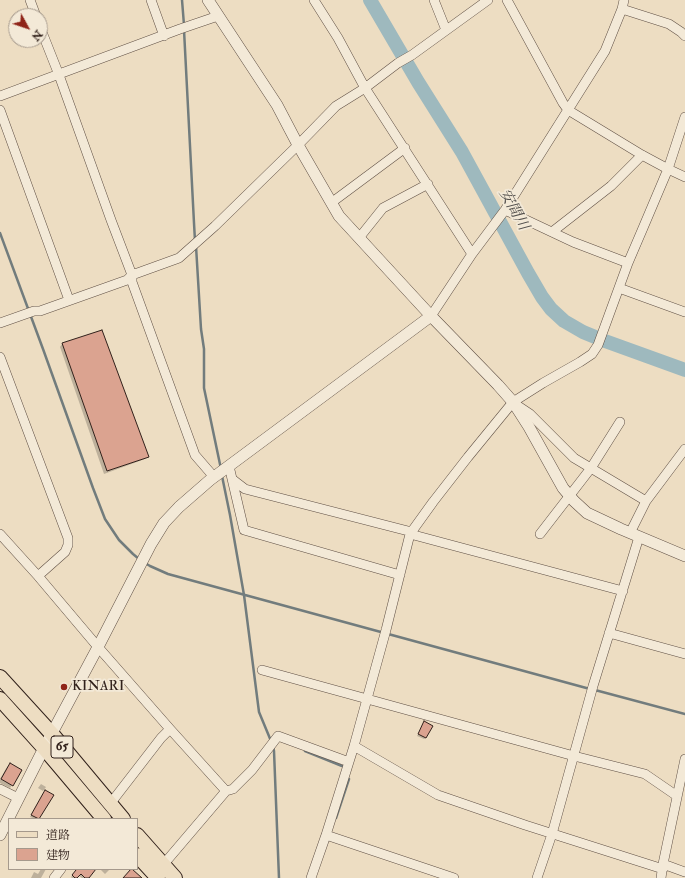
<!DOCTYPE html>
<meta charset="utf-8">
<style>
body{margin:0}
#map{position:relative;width:685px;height:878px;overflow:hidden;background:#edddc2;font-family:"IM FELL Double Pica","Noto Serif JP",serif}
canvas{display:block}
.legend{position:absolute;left:8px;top:818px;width:130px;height:52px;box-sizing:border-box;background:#f3e9d7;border:1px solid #a5998c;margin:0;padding:5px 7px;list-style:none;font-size:12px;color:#31211b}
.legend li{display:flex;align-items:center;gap:8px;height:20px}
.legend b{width:20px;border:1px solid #a5998c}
.north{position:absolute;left:8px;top:8px;width:40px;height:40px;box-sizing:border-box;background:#f3e9d7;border:1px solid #a5998c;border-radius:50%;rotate:130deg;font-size:11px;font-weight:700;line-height:16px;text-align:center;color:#31211b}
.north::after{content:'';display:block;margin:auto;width:14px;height:18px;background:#8f2418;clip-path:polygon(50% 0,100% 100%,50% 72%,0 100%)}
</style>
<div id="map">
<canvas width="685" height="878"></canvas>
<ul class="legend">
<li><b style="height:5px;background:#edddc2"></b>道路</li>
<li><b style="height:11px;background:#dba390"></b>建物</li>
</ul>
<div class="north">N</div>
</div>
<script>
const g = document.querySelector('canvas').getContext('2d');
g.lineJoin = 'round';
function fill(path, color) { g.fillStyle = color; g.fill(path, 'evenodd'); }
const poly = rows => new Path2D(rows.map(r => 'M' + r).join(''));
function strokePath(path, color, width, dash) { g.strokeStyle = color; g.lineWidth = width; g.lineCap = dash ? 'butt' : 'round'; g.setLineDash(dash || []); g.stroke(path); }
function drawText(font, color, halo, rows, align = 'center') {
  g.font = font + ' "IM FELL Double Pica","Noto Serif JP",serif'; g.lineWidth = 3.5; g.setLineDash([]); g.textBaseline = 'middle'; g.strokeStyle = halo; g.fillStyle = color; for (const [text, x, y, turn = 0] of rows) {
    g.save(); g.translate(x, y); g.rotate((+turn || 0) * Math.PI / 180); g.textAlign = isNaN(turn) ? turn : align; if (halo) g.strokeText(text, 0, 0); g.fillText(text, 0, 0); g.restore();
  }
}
fill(poly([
 [62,344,147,457,145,459,104,474,60,347],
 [423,724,426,738,424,739,417,736],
 [10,764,12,785,10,788,0,783,0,779,7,767],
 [41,784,46,787,43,791,38,788],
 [44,793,53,795,39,819,32,819,33,818,30,817],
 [41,869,46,869,41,878,31,878,34,872,38,874],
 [77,869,95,869,88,878,82,878,78,875,76,878,72,878,71,877],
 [100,869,110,869,105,874]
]), '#0003');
strokePath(poly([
 [182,0,184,25],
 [184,30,194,223,195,241],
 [0,233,43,349,93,488,105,519,119,540,133,554,139,559],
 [196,246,201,329,204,349,204,388,221,469],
 [222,476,230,515,244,595,259,712,271,741],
 [145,563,150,566,168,574,590,689],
 [595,690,685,714],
 [273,746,274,751,279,878],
 [305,751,342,766],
 [336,818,349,779]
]), '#727c7d', 2.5);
strokePath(poly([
 [370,0,418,82,462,152,528,273,542,297,551,309,564,321,583,332,605,341,685,370]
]), '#9eb9be', 14);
const building = poly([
 [102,330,149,457,107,471,62,343,102,330],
 [424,721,433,726,426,738,418,734,424,721],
 [10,763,22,770,13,786,1,779,10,763],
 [45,790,54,795,39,819,31,815,45,790],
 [75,869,96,869,89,878,85,878,81,874,77,878,75,878,72,875,76,870,75,869],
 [131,869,132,869,142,878,123,878,131,869]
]);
fill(building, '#dba390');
strokePath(building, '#31211b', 1);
const minor = poly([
 [30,0,36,16],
 [151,0,164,36],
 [314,0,338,38,365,88,472,254],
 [434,0,446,30],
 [507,0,563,103,568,110,642,155,668,169,685,177],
 [622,9,669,24,681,32,685,36],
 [40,27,59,75,111,220,132,275,132,282,195,455,214,477],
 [0,96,180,29,218,16],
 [0,110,69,300],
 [331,203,405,148],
 [505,210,573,242,628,263],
 [552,232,611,186,642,155],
 [359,238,383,208,428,184],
 [619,288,685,312],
 [431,316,472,254,505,210,605,51,622,9,624,0],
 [0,323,34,311,40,311,127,280,132,275,179,258,215,226,298,145,336,106,365,88,398,63,412,55,488,0],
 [0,357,68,538,68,545,65,552,38,576],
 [515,404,530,414,574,458,646,501],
 [229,466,244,530,400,575],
 [232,479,245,489,412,532],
 [630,533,646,501,685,449],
 [0,534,38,576,98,647,170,729,161,738,110,804],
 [410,534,623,591],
 [540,534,591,468,620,422],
 [609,633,685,654],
 [262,670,574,756,645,774,677,796],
 [170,729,226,791,233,789,252,770,278,736,349,762],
 [354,746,438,795,525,825,663,869],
 [0,789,18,798],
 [326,835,454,878],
 [663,864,685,872],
 [163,865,226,791],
 [54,878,61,869],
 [311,878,326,835,354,746,386,630,410,534,433,502,468,457,513,402,543,383,580,362,592,354,598,345,628,263,643,228,668,169,685,117],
 [537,878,552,834,593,686,639,537],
 [661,878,663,864,685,759]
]);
const tertiary = poly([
 [208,0,277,105,298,145,339,216,431,316,498,385,513,402,529,427,563,488,574,501,587,513,621,529,685,556],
 [0,835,44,748,98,647,151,544,164,523,179,507,210,480,431,316]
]);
const primary = poly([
 [0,677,52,734,123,819],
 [0,699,44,748,104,819],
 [137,835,175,878],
 [137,855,158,878]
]);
strokePath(minor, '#605045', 10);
strokePath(tertiary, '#605045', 12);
strokePath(primary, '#31211b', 16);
strokePath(minor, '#f3e9d7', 9);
strokePath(tertiary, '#f3e9d7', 11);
strokePath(primary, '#edddc2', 14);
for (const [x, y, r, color] of [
 [64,687,4,"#8f2418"]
]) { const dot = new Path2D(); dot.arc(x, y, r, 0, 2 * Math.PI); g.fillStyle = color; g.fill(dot); strokePath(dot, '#f3e9d7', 1.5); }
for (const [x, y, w] of [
 [62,747,22]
]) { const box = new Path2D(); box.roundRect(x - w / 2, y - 11, w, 22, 3); g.fillStyle = '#f3e9d7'; g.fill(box); strokePath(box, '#31211b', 1); }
drawText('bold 13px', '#31211b', null, [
 ["65",62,747]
]);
drawText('14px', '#31211b', '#f3e9d7', [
 ["KINARI",72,687]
], 'left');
drawText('italic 15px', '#524f4c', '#f3e9d7', [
 ["安間川",513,210,61]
]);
</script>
